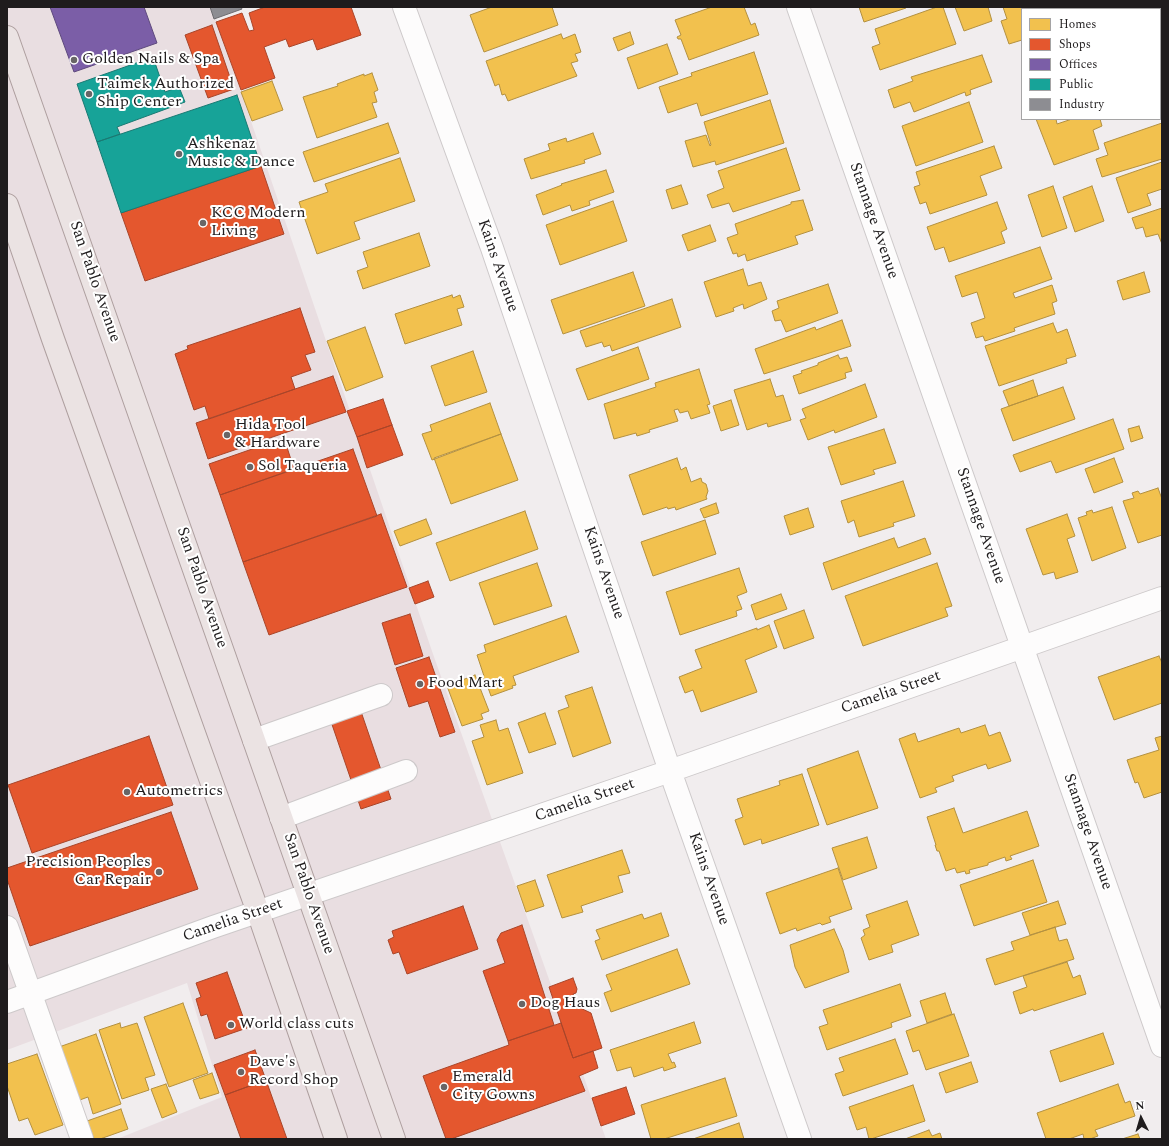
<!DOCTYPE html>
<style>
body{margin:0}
#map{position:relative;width:1169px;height:1146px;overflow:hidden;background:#f1edee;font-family:Spectral,serif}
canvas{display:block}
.frame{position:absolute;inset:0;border:8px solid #1f1c1d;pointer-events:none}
.legend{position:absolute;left:1021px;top:8px;width:140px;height:112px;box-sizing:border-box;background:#fff;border:1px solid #a5a4a5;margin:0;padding:5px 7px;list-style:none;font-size:12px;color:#1f1c1d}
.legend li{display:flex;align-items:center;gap:8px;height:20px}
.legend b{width:20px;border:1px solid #a5a4a5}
.north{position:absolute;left:1121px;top:1098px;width:40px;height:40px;-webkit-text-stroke:3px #fff;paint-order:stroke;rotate:355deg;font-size:11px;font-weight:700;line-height:16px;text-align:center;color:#1f1c1d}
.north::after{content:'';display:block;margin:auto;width:14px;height:18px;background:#1f1c1d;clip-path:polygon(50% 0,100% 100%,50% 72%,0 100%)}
</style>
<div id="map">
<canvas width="1169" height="1146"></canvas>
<div class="frame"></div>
<ul class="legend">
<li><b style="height:11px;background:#f2c14e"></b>Homes</li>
<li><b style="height:11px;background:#e4572e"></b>Shops</li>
<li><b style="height:11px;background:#7b5ea7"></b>Offices</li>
<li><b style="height:11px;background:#17a398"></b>Public</li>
<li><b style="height:11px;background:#8d8d92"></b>Industry</li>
</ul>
<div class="north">N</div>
</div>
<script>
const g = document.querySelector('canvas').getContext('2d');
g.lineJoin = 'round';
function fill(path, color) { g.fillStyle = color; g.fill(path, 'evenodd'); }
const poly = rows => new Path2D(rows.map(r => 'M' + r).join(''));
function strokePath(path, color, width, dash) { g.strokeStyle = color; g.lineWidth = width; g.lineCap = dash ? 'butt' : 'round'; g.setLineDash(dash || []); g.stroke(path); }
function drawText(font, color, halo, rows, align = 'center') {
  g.font = font + ' Spectral,serif'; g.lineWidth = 4; g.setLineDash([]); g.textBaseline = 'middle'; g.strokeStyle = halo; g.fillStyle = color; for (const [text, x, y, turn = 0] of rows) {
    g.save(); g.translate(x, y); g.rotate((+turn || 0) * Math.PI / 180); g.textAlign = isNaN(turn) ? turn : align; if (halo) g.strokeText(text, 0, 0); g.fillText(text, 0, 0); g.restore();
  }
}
fill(poly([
 [7,7,212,7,433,654,606,1139,117,1139,222,1097,187,983,7,1050]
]), '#e9dee1');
const homes = poly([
 [492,7,552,7,558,25,484,52,470,15,492,7],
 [712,7,744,7,751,25,755,23,759,35,689,60,681,39,678,39,677,37,681,35,675,20,712,7],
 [859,7,906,7,906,8,864,22,859,7],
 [937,7,943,7,956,44,880,70,872,47,880,44,875,29,937,7],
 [955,7,988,7,992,21,964,31,955,7],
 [1003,7,1055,7,1055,9,1022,9,1022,40,1009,44,1001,21,1007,19,1003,7],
 [1077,7,1131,7,1132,9,1078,9,1077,7],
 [630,32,634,44,618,51,613,38,630,32],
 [561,34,563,39,575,34,581,52,575,54,578,61,571,63,577,76,508,101,505,94,502,95,499,84,495,86,486,61,561,34],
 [667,44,678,74,638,89,627,58,667,44],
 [754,52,768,94,701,116,697,103,668,113,659,87,692,76,691,73,754,52],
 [982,55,992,82,970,90,971,94,966,96,965,92,914,112,910,102,894,108,888,90,913,81,911,77,982,55],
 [1160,69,1162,75,1162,91,1160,91,1160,69],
 [372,73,378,90,374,92,377,102,372,103,377,117,317,138,303,97,338,86,337,84,364,74,364,76,372,73],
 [272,81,283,110,252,121,241,92,272,81],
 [770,100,784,143,716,165,715,161,693,167,685,141,706,135,710,146,711,145,704,122,770,100],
 [969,102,983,142,916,166,902,126,969,102],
 [1036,119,1056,119,1057,124,1072,119,1100,119,1102,126,1093,130,1099,149,1054,165,1036,119],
 [388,123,399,153,314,182,303,152,388,123],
 [1162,123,1162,159,1102,177,1096,159,1108,155,1104,143,1162,123],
 [593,133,601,154,584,160,585,163,531,179,524,159,550,150,548,144,566,138,567,142,593,133],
 [994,146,1002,168,980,176,987,195,930,214,926,202,920,204,914,187,920,185,916,172,994,146],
 [786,148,800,190,733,212,729,203,712,208,707,195,724,188,718,171,786,148],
 [400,158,415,201,354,222,360,239,317,254,299,202,328,192,325,184,400,158],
 [1162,162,1162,189,1147,194,1151,205,1128,213,1116,178,1162,162],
 [606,170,614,192,589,201,590,205,572,211,570,205,543,215,536,195,562,185,561,184,606,170],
 [681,185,688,204,672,209,666,190,681,185],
 [1053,186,1067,228,1042,237,1028,195,1053,186],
 [1092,186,1104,221,1075,232,1063,197,1092,186],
 [803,200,813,230,795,236,798,244,747,261,745,254,738,257,737,253,733,254,727,238,738,234,735,224,791,204,791,202,803,200],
 [613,201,627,241,560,265,546,225,613,201],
 [997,202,1007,229,1001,232,1005,243,949,262,944,247,935,250,927,227,997,202],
 [1162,208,1162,244,1158,234,1146,237,1143,227,1136,229,1132,218,1162,208],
 [710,225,716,241,688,251,682,235,710,225],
 [419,233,430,266,363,289,357,271,368,267,363,252,419,233],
 [1040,247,1052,279,1013,293,1015,298,1052,285,1057,301,1052,303,1055,314,1014,328,1015,331,985,341,983,336,976,338,971,323,985,318,977,292,962,297,955,276,1040,247],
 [743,269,748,286,761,282,767,299,744,309,743,304,733,308,734,311,716,317,704,282,743,269],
 [633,272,645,306,563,334,551,300,633,272],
 [1144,272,1150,292,1123,300,1117,281,1144,272],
 [828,284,838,313,786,332,781,320,775,321,772,311,779,308,777,301,828,284],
 [452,295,453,298,460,295,464,307,457,309,462,325,405,344,395,314,452,295],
 [672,299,681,327,612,351,610,345,604,347,602,342,586,347,580,331,672,299],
 [842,320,851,346,764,374,755,349,815,327,816,330,842,320],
 [1053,323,1057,333,1067,329,1076,356,1066,359,1067,363,999,386,985,346,1053,323],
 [365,327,383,377,346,391,327,341,365,327],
 [638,347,649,379,588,400,576,369,638,347],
 [473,351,487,392,445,406,431,366,473,351],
 [838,355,840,359,847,357,852,371,845,373,846,378,799,394,793,376,802,373,801,371,818,365,818,363,838,355],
 [699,369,710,404,707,405,710,413,691,419,688,411,680,413,678,409,674,410,678,421,649,430,650,432,637,436,636,433,614,439,604,404,656,387,655,383,699,369],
 [770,379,776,397,783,395,791,420,768,427,767,423,747,430,734,390,770,379],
 [1033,380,1038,396,1009,406,1003,391,1033,380],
 [865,384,877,417,835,433,834,430,808,440,800,420,806,418,802,409,865,384],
 [1063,387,1075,419,1013,441,1001,409,1063,387],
 [731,400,739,425,721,431,713,406,731,400],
 [490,403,501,434,432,460,422,434,432,431,430,425,490,403],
 [1113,419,1124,449,1056,473,1051,461,1020,472,1013,455,1113,419],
 [1139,426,1143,438,1131,442,1128,429,1139,426],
 [884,429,896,463,873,470,875,474,841,485,828,447,884,429],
 [501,434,518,480,451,504,434,458,501,434],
 [677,458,681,470,686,467,691,482,701,478,702,482,706,484,708,491,706,497,707,499,676,510,675,507,668,509,667,507,643,515,629,475,677,458],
 [1114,458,1123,482,1094,493,1085,469,1114,458],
 [903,481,915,516,893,523,894,526,859,537,854,520,848,523,841,501,903,481],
 [1158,488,1162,499,1162,535,1138,543,1123,501,1134,498,1132,493,1138,491,1140,494,1158,488],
 [716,503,719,513,704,518,700,509,716,503],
 [1112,507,1126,548,1092,561,1078,518,1087,515,1086,512,1092,510,1093,513,1112,507],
 [808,508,814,527,790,535,784,516,808,508],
 [525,511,538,549,450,581,436,543,525,511],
 [1067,514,1075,536,1067,539,1078,572,1056,579,1054,572,1043,575,1026,529,1067,514],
 [426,519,432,534,400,546,394,531,426,519],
 [705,520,716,554,653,576,641,542,705,520],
 [894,538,898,548,925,538,931,554,832,590,823,563,894,538],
 [537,563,552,606,494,625,479,583,537,563],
 [937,563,952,606,945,608,948,616,863,646,845,596,937,563],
 [739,568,747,592,737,596,742,609,736,611,737,616,680,635,666,592,739,568],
 [781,594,787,609,756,620,751,605,781,594],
 [804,610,814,638,784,649,774,621,804,610],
 [566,616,579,652,513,676,516,685,512,686,513,688,491,696,486,682,484,682,483,677,484,676,477,655,486,652,484,645,566,616],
 [769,625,777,647,745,660,757,692,701,712,693,690,685,693,679,677,702,668,695,650,757,628,757,630,769,625],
 [1159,656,1162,663,1162,703,1114,720,1098,677,1159,656],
 [475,675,489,711,481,714,483,719,462,726,447,686,475,675],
 [592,687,611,743,573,757,558,711,569,707,565,696,592,687],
 [545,713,556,744,529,753,518,723,545,713],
 [496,720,499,731,508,728,523,773,487,785,472,741,484,737,480,725,496,720],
 [985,725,989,736,1000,732,1011,761,988,769,986,764,952,776,954,781,935,788,937,792,920,798,899,739,915,733,918,742,959,728,961,733,985,725],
 [1162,736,1162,792,1144,798,1138,782,1135,783,1127,760,1159,750,1155,738,1162,736],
 [858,751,878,808,827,825,807,769,858,751],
 [802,774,819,825,762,844,761,839,744,845,735,820,743,817,737,799,780,785,779,781,802,774],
 [954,808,963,833,1027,811,1039,846,1010,856,1012,859,1006,861,1005,857,988,863,988,865,969,870,970,873,966,874,965,871,957,873,955,868,946,871,939,851,937,851,935,845,936,845,927,817,954,808],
 [867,837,877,868,843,880,832,848,867,837],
 [622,850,630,873,618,876,623,892,581,906,583,912,562,918,547,875,622,850],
 [1033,860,1047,902,974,926,960,885,1033,860],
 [838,868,852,909,829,917,831,922,822,925,820,923,797,931,796,928,780,934,766,893,838,868],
 [535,880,544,906,526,912,517,886,535,880],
 [907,901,919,935,891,945,893,952,869,960,861,938,865,935,863,930,870,927,866,915,907,901],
 [1058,901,1066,924,1030,935,1022,913,1058,901],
 [661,913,669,936,602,960,595,941,600,939,596,930,642,914,644,919,661,913],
 [1055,927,1059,941,1067,939,1074,959,995,985,986,959,1014,950,1011,942,1055,927],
 [834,929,843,950,849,972,805,988,795,967,790,945,834,929],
 [677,949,690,984,611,1012,604,993,612,990,606,975,677,949],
 [1067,962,1073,978,1080,975,1086,994,1034,1011,1033,1009,1020,1014,1013,992,1027,987,1023,976,1067,962],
 [900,984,911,1016,891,1023,892,1027,827,1050,819,1027,828,1024,823,1010,900,984],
 [945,993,952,1014,927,1023,920,1001,945,993],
 [183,1003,208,1073,169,1087,144,1017,183,1003],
 [954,1014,969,1056,926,1070,919,1050,913,1052,906,1031,954,1014],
 [694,1022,701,1043,668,1054,672,1063,674,1062,676,1067,664,1071,663,1067,634,1077,631,1067,617,1071,610,1050,694,1022],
 [120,1023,121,1028,137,1023,155,1075,145,1078,149,1090,122,1099,99,1030,120,1023],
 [1103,1033,1114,1064,1060,1082,1050,1051,1103,1033],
 [96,1034,121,1104,93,1114,88,1097,77,1101,59,1047,96,1034],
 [895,1039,908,1074,843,1096,835,1074,844,1071,839,1058,895,1039],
 [37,1054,63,1125,35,1135,28,1118,19,1121,7,1086,7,1064,37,1054],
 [971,1062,978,1082,946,1093,939,1073,971,1062],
 [212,1073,219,1093,200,1099,193,1080,212,1073],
 [725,1078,737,1116,664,1139,651,1139,641,1105,725,1078],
 [166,1084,177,1112,162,1118,151,1089,166,1084],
 [1118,1084,1125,1103,1130,1101,1135,1116,1095,1130,1098,1136,1090,1139,1084,1139,1083,1134,1069,1139,1046,1139,1037,1113,1118,1084],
 [913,1085,925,1121,871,1139,869,1139,866,1127,857,1130,849,1107,913,1085],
 [121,1109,128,1129,100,1139,94,1139,87,1121,121,1109],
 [739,1123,744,1139,693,1139,739,1123],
 [929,1130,932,1136,940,1133,942,1139,905,1139,929,1130],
 [1138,1134,1140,1139,1122,1139,1138,1134]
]);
fill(homes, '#f2c14e');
strokePath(homes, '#b3903f', 1);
const shops = poly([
 [265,7,351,7,361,35,317,50,313,39,289,47,286,39,264,47,275,78,241,90,216,22,242,13,249,31,254,30,249,13,265,7],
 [212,25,234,89,208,98,185,35,212,25],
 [261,166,284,234,145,281,121,213,261,166],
 [300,308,315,352,305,355,311,370,291,377,295,389,209,419,205,406,194,410,175,354,188,349,187,346,300,308],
 [333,376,346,412,208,459,196,423,333,376],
 [383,399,392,425,357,437,347,411,383,399],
 [392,425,403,455,367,468,357,437,392,425],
 [284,438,294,469,220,495,209,464,284,438],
 [353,449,377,516,243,562,220,495,353,449],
 [381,514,407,587,269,635,243,562,381,514],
 [428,581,434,597,415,604,409,588,428,581],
 [410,614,423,656,395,665,382,623,410,614],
 [429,657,455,732,440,737,428,701,409,707,396,668,429,657],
 [356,697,391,799,361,809,326,707,356,697],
 [149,736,173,805,32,853,8,785,149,736],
 [171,812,198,889,30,946,7,879,7,868,171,812],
 [463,906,478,949,407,974,399,952,393,954,388,940,394,937,392,931,463,906],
 [522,925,554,1025,508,1041,483,971,505,963,497,940,501,933,522,925],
 [227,972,247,1028,215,1039,207,1014,201,1016,196,999,201,997,196,983,227,972],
 [573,978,577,989,576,993,573,994,578,1007,591,1013,602,1048,573,1058,549,987,573,978],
 [561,1023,573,1058,593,1051,598,1068,579,1076,585,1091,451,1139,446,1139,423,1076,509,1045,508,1041,561,1023],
 [255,1050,266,1080,225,1095,214,1065,255,1050],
 [266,1080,287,1139,241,1139,225,1095,266,1080],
 [626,1087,635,1114,601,1126,592,1098,626,1087]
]);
fill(shops, '#e4572e');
strokePath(shops, '#a94529', 1);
const offices = poly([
 [50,7,144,7,157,43,74,72,50,7]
]);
fill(offices, '#7b5ea7');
strokePath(offices, '#5f4a7e', 1);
const public = poly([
 [153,57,165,92,179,87,185,102,117,127,120,134,97,142,77,84,153,57],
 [237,95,261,166,121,213,97,142,237,95]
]);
fill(public, '#17a398');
strokePath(public, '#197a73', 1);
const industry = poly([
 [210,7,241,7,242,9,214,19,210,7]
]);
fill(industry, '#8d8d92');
strokePath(industry, '#6c6b6f', 1);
const minor = poly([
 [404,7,492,248,670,771,800,1139],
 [798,7,1162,1046],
 [254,740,381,695],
 [281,818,406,771],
 [7,927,82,1139],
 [7,1002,213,927,670,771,1162,598]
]);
const major = poly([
 [7,37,394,1139],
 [7,205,53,339,258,912,336,1139]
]);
strokePath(minor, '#cdc9ca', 24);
strokePath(major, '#ae9f9f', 24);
strokePath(minor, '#fdfcfc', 22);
strokePath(major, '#ebe3e3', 22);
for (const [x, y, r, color] of [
 [74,60,4,"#686566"],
 [89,94,4,"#686566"],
 [179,154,4,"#686566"],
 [203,223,4,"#686566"],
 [227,435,4,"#686566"],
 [250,467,4,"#686566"],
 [420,684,4,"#686566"],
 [127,792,4,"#686566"],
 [159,872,4,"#686566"],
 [522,1004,4,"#686566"],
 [231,1025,4,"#686566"],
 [241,1072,4,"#686566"],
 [444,1087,4,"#686566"]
]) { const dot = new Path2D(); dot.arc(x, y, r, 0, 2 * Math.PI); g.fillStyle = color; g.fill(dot); strokePath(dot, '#fff', 1.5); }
drawText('16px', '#1f1c1d', '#fff', [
 ["Golden Nails & Spa",82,60],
 ["Taimek Authorized",97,85],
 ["Ship Center",97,103],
 ["Ashkenaz",187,145],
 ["Music & Dance",187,163],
 ["KCC Modern",211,214],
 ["Living",211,232],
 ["Hida Tool",235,426],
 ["& Hardware",235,444],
 ["Sol Taqueria",258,467],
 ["Food Mart",428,684],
 ["Autometrics",135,792],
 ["Precision Peoples",151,863,"right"],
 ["Car Repair",151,881,"right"],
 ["Dog Haus",530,1004],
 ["World class cuts",239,1025],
 ["Dave's",249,1063],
 ["Record Shop",249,1081],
 ["Emerald",452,1078],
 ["City Gowns",452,1096]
], 'left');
drawText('16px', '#1f1c1d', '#fff', [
 ["Stannage Avenue",873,221,71],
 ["Kains Avenue",497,266,71],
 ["San Pablo Avenue",94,282,71],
 ["Stannage Avenue",980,526,71],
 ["Kains Avenue",603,573,71],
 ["San Pablo Avenue",201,588,71],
 ["Camelia Street",891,693,-19],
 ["Camelia Street",585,801,-19],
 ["Stannage Avenue",1087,832,71],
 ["Kains Avenue",708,879,71],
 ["San Pablo Avenue",308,894,71],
 ["Camelia Street",233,921,-19]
]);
</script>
